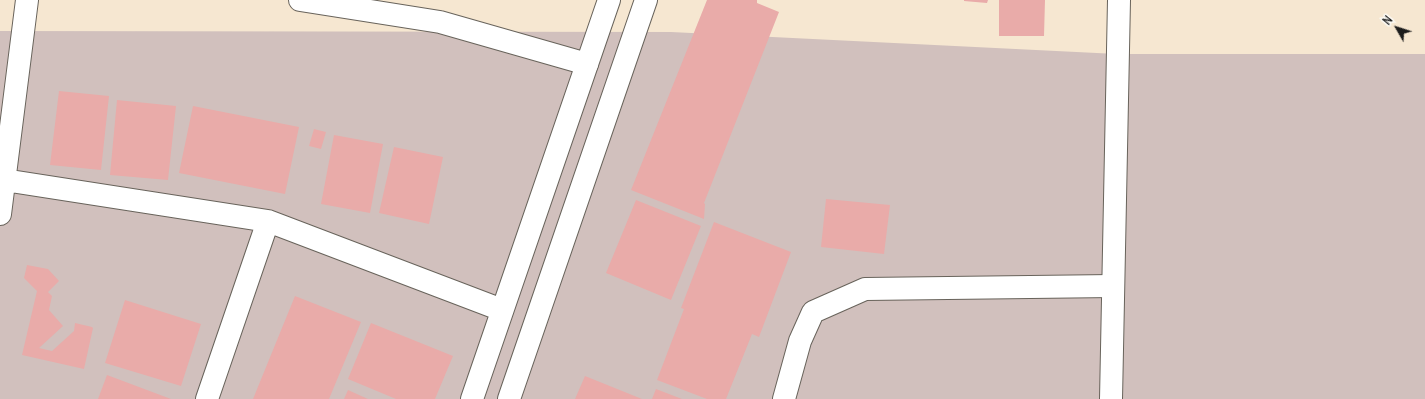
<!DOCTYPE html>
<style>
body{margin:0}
#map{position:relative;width:1425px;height:399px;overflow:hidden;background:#f6e7d1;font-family:Delius,sans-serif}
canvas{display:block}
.north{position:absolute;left:1377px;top:8px;width:40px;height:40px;-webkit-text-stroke:3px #fdfcf7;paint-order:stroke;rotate:309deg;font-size:11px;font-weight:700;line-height:16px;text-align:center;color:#1c1c1c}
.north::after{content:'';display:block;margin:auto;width:14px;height:18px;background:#1c1c1c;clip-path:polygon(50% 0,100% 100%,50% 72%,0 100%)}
</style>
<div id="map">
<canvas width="1425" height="399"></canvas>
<div class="north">N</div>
</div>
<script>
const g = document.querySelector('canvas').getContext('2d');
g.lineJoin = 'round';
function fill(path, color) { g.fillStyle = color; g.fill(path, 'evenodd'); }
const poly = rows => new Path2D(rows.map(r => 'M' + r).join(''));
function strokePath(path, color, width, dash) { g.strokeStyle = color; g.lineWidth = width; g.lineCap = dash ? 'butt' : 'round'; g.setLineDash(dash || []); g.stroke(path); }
fill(poly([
 [0,31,671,32,1117,54,1425,54,1425,399,0,399]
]), '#d1c0bd');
fill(poly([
 [707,0,757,0,757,3,779,12,704,203,705,204,704,219,631,190],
 [964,0,988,0,987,3,964,1],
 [999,0,1045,0,1044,36,999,36],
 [59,91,109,96,101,170,50,165],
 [117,100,176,106,168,180,110,175],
 [193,106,299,127,285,194,179,173],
 [314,129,326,132,321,149,309,146],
 [334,135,383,144,370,213,321,204],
 [394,147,443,157,429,224,379,213],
 [826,199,890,205,884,254,821,247],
 [636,200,701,226,671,300,606,273],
 [714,222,791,252,759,337,752,334,726,399,707,399,657,380,684,309,681,308],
 [27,265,48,269,59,281,48,292,52,296,49,310,63,326,39,348,52,351,74,331,75,323,92,327,93,328,84,369,22,355,37,291,24,278],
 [295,296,361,322,329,399,253,399],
 [125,300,201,324,181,386,105,363],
 [371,323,453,356,435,399,396,399,348,379],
 [107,375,171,399,98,399],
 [585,376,642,399,575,399],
 [656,389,682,399,652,399],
 [348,390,368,399,344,399]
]), '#e9aba9');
const minor = poly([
 [300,0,440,22,587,64],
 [4,180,268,221,502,310],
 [0,214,27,0],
 [207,399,268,221],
 [784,399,800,341,813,312,865,289,1113,286]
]);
const tertiary = poly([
 [472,399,609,0],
 [509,399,646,0],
 [1111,399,1119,0]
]);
strokePath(minor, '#68635b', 24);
strokePath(tertiary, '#68635b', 24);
strokePath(minor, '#fff', 22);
strokePath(tertiary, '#fff', 22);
</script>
